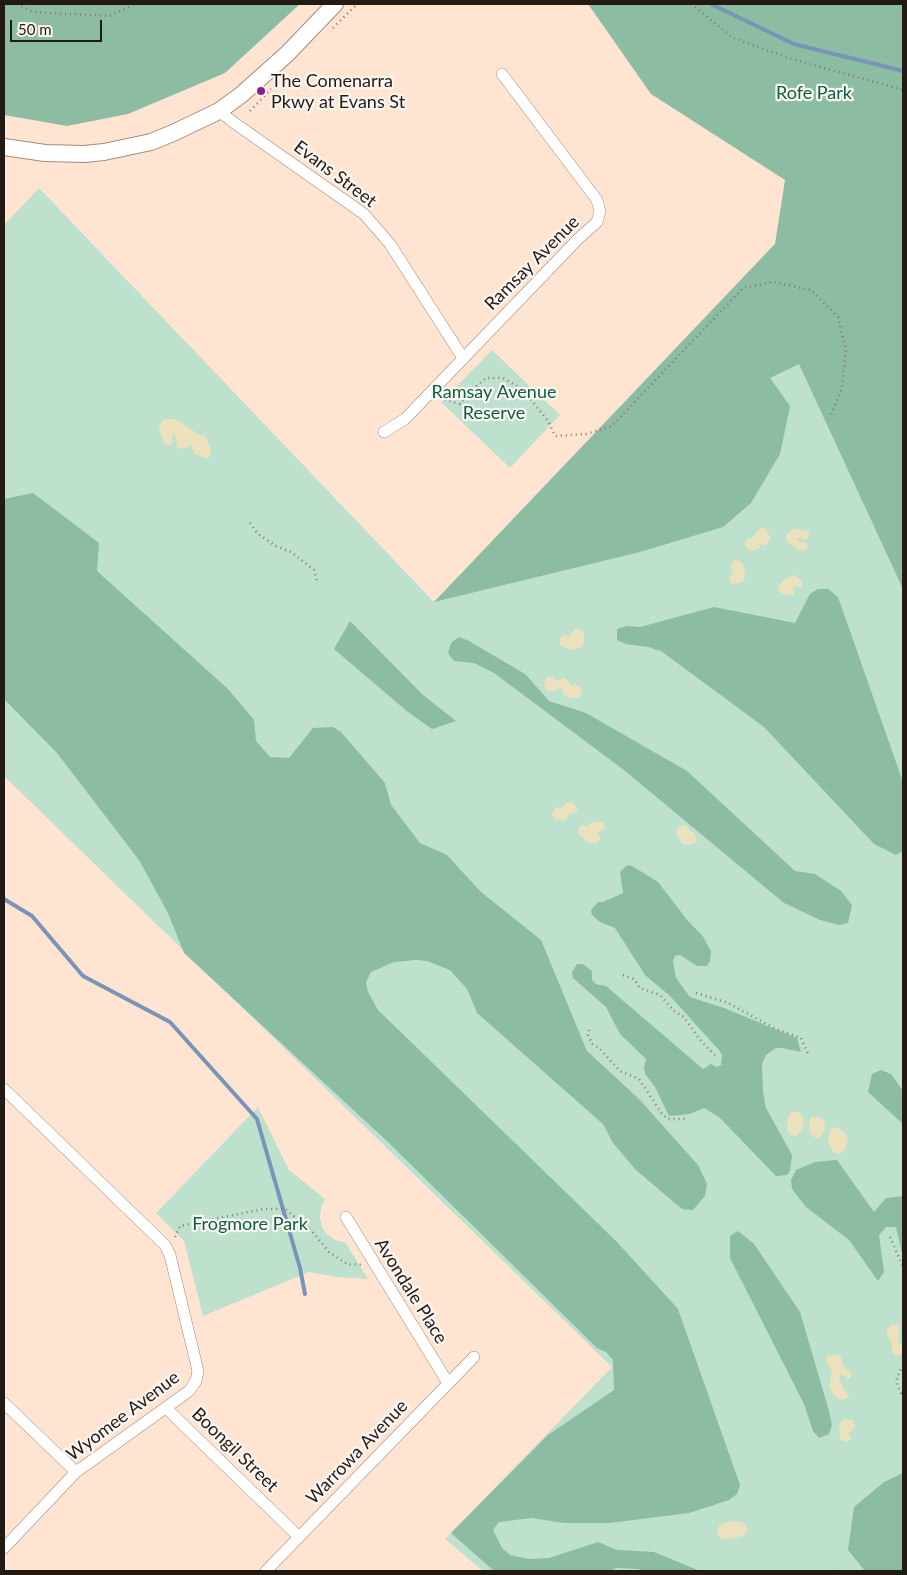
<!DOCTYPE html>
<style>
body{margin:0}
#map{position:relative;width:907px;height:1575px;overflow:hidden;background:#ffe5d1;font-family:Lato,sans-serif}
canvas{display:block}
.frame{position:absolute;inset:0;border:5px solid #231a13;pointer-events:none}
.scale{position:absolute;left:10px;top:20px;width:92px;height:22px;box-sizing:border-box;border:2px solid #231a13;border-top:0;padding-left:6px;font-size:15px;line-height:18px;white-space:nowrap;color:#231a13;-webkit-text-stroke:4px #fcf6f2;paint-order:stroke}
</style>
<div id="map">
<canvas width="907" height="1575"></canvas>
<div class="frame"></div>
<div class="scale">50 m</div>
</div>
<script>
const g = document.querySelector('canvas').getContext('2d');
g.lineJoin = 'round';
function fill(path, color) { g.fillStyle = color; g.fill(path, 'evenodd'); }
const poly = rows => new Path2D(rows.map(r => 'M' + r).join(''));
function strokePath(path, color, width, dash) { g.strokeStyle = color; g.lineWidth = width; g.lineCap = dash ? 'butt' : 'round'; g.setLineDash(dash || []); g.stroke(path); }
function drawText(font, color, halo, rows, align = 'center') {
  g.font = font + ' Lato,sans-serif'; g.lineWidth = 4.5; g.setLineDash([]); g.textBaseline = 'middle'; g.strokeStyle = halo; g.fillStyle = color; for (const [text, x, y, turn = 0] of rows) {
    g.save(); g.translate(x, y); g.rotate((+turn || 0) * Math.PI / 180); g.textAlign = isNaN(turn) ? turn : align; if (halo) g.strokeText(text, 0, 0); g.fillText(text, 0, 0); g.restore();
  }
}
fill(poly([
 [903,109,903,1571,483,1571,445,1539,612,1367,4,776,4,225,39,188,434,602],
 [492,350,560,415,510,468,441,402],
 [258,1107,289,1170,325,1199,321,1208,320,1217,322,1227,327,1234,335,1240,346,1243,368,1279,336,1277,309,1272,203,1316,184,1241,156,1213]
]), '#bde1cc');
fill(poly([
 [4,4,300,4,225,73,128,114,67,126,4,115],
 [588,4,903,4,903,589,799,364,770,378,790,406,780,454,751,503,723,527,640,552,434,602,775,244,785,180,651,94],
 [33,493,99,543,97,571,228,689,254,720,256,741,270,757,289,758,313,728,333,727,341,732,385,783,391,805,420,843,447,855,481,892,541,940,587,1051,640,1100,698,1165,707,1184,705,1196,693,1210,682,1209,636,1170,613,1143,603,1124,477,1013,467,989,450,970,427,961,416,960,394,962,371,972,366,982,368,992,378,1010,616,1241,678,1309,740,1485,737,1494,729,1500,689,1513,610,1523,564,1523,532,1518,499,1522,493,1530,502,1548,510,1555,529,1559,549,1558,598,1542,617,1550,654,1552,700,1571,643,1571,638,1569,616,1568,611,1571,494,1571,451,1533,548,1435,614,1390,613,1360,606,1352,597,1348,389,1143,184,953,168,913,139,860,57,753,4,699,4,499],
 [818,589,828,589,838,597,903,782,903,851,896,855,874,844,764,727,661,651,648,647,626,644,617,640,617,629,627,626,640,627,714,607,795,623,810,594],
 [350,621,423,695,456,721,432,729,408,712,334,649],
 [459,637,469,641,525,674,549,701,586,713,687,771,795,871,815,874,841,891,852,905,848,923,839,925,820,920,784,903,624,770,494,673,474,663,454,661,448,653,451,643],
 [627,865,632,866,658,882,688,921,702,935,711,951,710,961,707,966,697,966,680,955,675,956,673,961,676,978,690,997,724,1008,797,1038,801,1052,782,1048,776,1048,766,1055,762,1064,763,1093,766,1108,792,1155,790,1171,787,1175,776,1176,719,1117,704,1108,690,1114,669,1116,655,1087,646,1075,644,1069,646,1059,620,1034,606,1007,573,978,572,972,577,964,583,964,592,971,592,980,596,984,606,986,703,1069,711,1064,717,1067,721,1065,722,1055,719,1050,669,995,645,975,615,928,600,922,592,915,591,910,598,902,603,902,623,893,620,872],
 [881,1070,891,1074,903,1091,903,1124,868,1092,872,1074],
 [837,1160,874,1212,886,1198,903,1196,903,1257,896,1227,886,1227,879,1235,884,1272,878,1281,849,1240,806,1207,792,1189,791,1180,796,1170,815,1162],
 [738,1231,754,1244,800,1312,829,1411,832,1425,829,1434,819,1438,813,1431,804,1404,730,1258,730,1236],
 [903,1473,903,1571,865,1571,848,1550,854,1507,884,1482]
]), '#8cbca2');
fill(poly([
 [168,419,175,419,197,433,206,437,211,449,210,457,205,458,195,454,191,445,183,449,177,447,176,438,173,434,172,436,173,443,169,446,164,444,159,428,162,421],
 [760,528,765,528,770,537,770,541,763,546,759,543,760,548,752,551,747,549,745,545,746,540,752,538],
 [793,528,808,531,809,536,806,540,799,537,797,539,802,542,807,543,808,547,805,551,798,550,787,541,786,536],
 [734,560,740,561,743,565,745,576,743,582,734,584,730,583,729,577,733,573,731,565],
 [794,575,802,581,802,587,794,587,794,595,782,594,778,590,780,584,785,579],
 [575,629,581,630,584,633,584,643,581,647,573,650,560,646,560,638,565,635,569,637],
 [549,677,554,678,556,681,563,678,569,681,571,686,575,684,580,687,583,691,579,697,573,698,567,697,563,694,562,688,553,691,548,691,545,687,544,683,545,679],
 [567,802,573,803,578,809,575,813,569,814,568,817,565,820,557,820,552,815,555,807,561,809],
 [599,821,604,824,605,829,597,833,601,838,596,843,590,843,580,836,578,830,580,825,588,826,591,823],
 [684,825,688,827,690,831,695,833,697,842,690,845,683,844,677,836,676,831,679,826],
 [792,1112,799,1112,803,1118,804,1124,801,1132,796,1136,790,1135,787,1129,788,1117],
 [813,1117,821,1118,825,1124,825,1129,822,1135,817,1139,809,1133,810,1119],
 [834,1127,840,1129,846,1134,848,1142,844,1151,839,1154,833,1152,828,1142,830,1129],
 [897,1324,900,1328,898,1341,902,1346,903,1351,901,1355,896,1356,892,1353,892,1343,887,1336,887,1330,891,1325],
 [835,1354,841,1357,843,1365,852,1374,850,1379,840,1374,839,1379,842,1387,847,1392,849,1397,844,1400,838,1399,833,1394,829,1387,832,1372,826,1360,827,1356],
 [848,1419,854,1421,855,1426,853,1430,848,1433,851,1436,850,1440,845,1442,840,1439,839,1426,842,1420],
 [737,1521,744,1523,748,1529,744,1536,728,1539,720,1538,717,1533,718,1527,724,1523]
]), '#ebe1bc');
strokePath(poly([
 [711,4,794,44,903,71],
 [4,899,32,916,83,976,170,1022,257,1119,300,1268,305,1294]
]), '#7895b9', 4);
const street = poly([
 [219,111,233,122,364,214,390,244,463,358],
 [384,432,405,419,579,238,597,222,600,211,597,200,502,74],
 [4,1089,165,1245,170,1255,198,1371,196,1381,189,1391,76,1472,4,1548],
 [346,1217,448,1383],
 [4,1403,76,1472],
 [167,1409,299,1537],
 [266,1571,474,1357]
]);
const secondary = poly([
 [4,147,45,153,84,154,104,152,151,142,173,133,219,111,241,95,287,54,335,4]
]);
strokePath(street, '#a38b79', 12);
strokePath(secondary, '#a38b79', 18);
strokePath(poly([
 [17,4,33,12,109,16,136,4],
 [262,4,272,4],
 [691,4,733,38,792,59,903,90],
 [333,28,357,4],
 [250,111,271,89],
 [440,398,460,404,472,390,486,378,503,378,517,386,532,401,548,421,555,436,586,434,612,426,743,288,774,282,811,290,838,317,846,350,842,388,831,415],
 [250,523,258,534,276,546,291,552,308,565,314,570,317,582],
 [623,975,634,979,640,988,660,995,674,1011,684,1017,700,1040,715,1055],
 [696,993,728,1003,776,1029,801,1038,808,1054],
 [589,1030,588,1035,592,1044,599,1048,620,1071,639,1079,662,1114,668,1119,685,1119],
 [175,1237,180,1226,263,1209,285,1209,311,1230,329,1252,347,1264,362,1265],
 [890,1237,903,1267],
 [903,1365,897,1377,897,1385,901,1393,903,1393],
 [837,1571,838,1569]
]), '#89786b', 2.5, [1, 4]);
strokePath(street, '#fff', 11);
strokePath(secondary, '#fff', 16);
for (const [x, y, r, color] of [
 [261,91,5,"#892086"]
]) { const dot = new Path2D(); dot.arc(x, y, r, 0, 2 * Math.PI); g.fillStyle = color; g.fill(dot); strokePath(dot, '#fcf6f2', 2); }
drawText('18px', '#231a13', '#fcf6f2', [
 ["The Comenarra",271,81],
 ["Pkwy at Evans St",271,102]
], 'left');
drawText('18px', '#0b603f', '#fcf6f2', [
 ["Rofe Park",814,93],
 ["Ramsay Avenue",494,392],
 ["Reserve",494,413],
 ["Frogmore Park",250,1224]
]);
drawText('18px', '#231a13', '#fcf6f2', [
 ["Evans Street",335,174,37],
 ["Ramsay Avenue",532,263,-45],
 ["Avondale Place",411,1291,58],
 ["Wyomee Avenue",123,1416,-37],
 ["Boongil Street",235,1450,44],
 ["Warrowa Avenue",357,1452,-46]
]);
</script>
